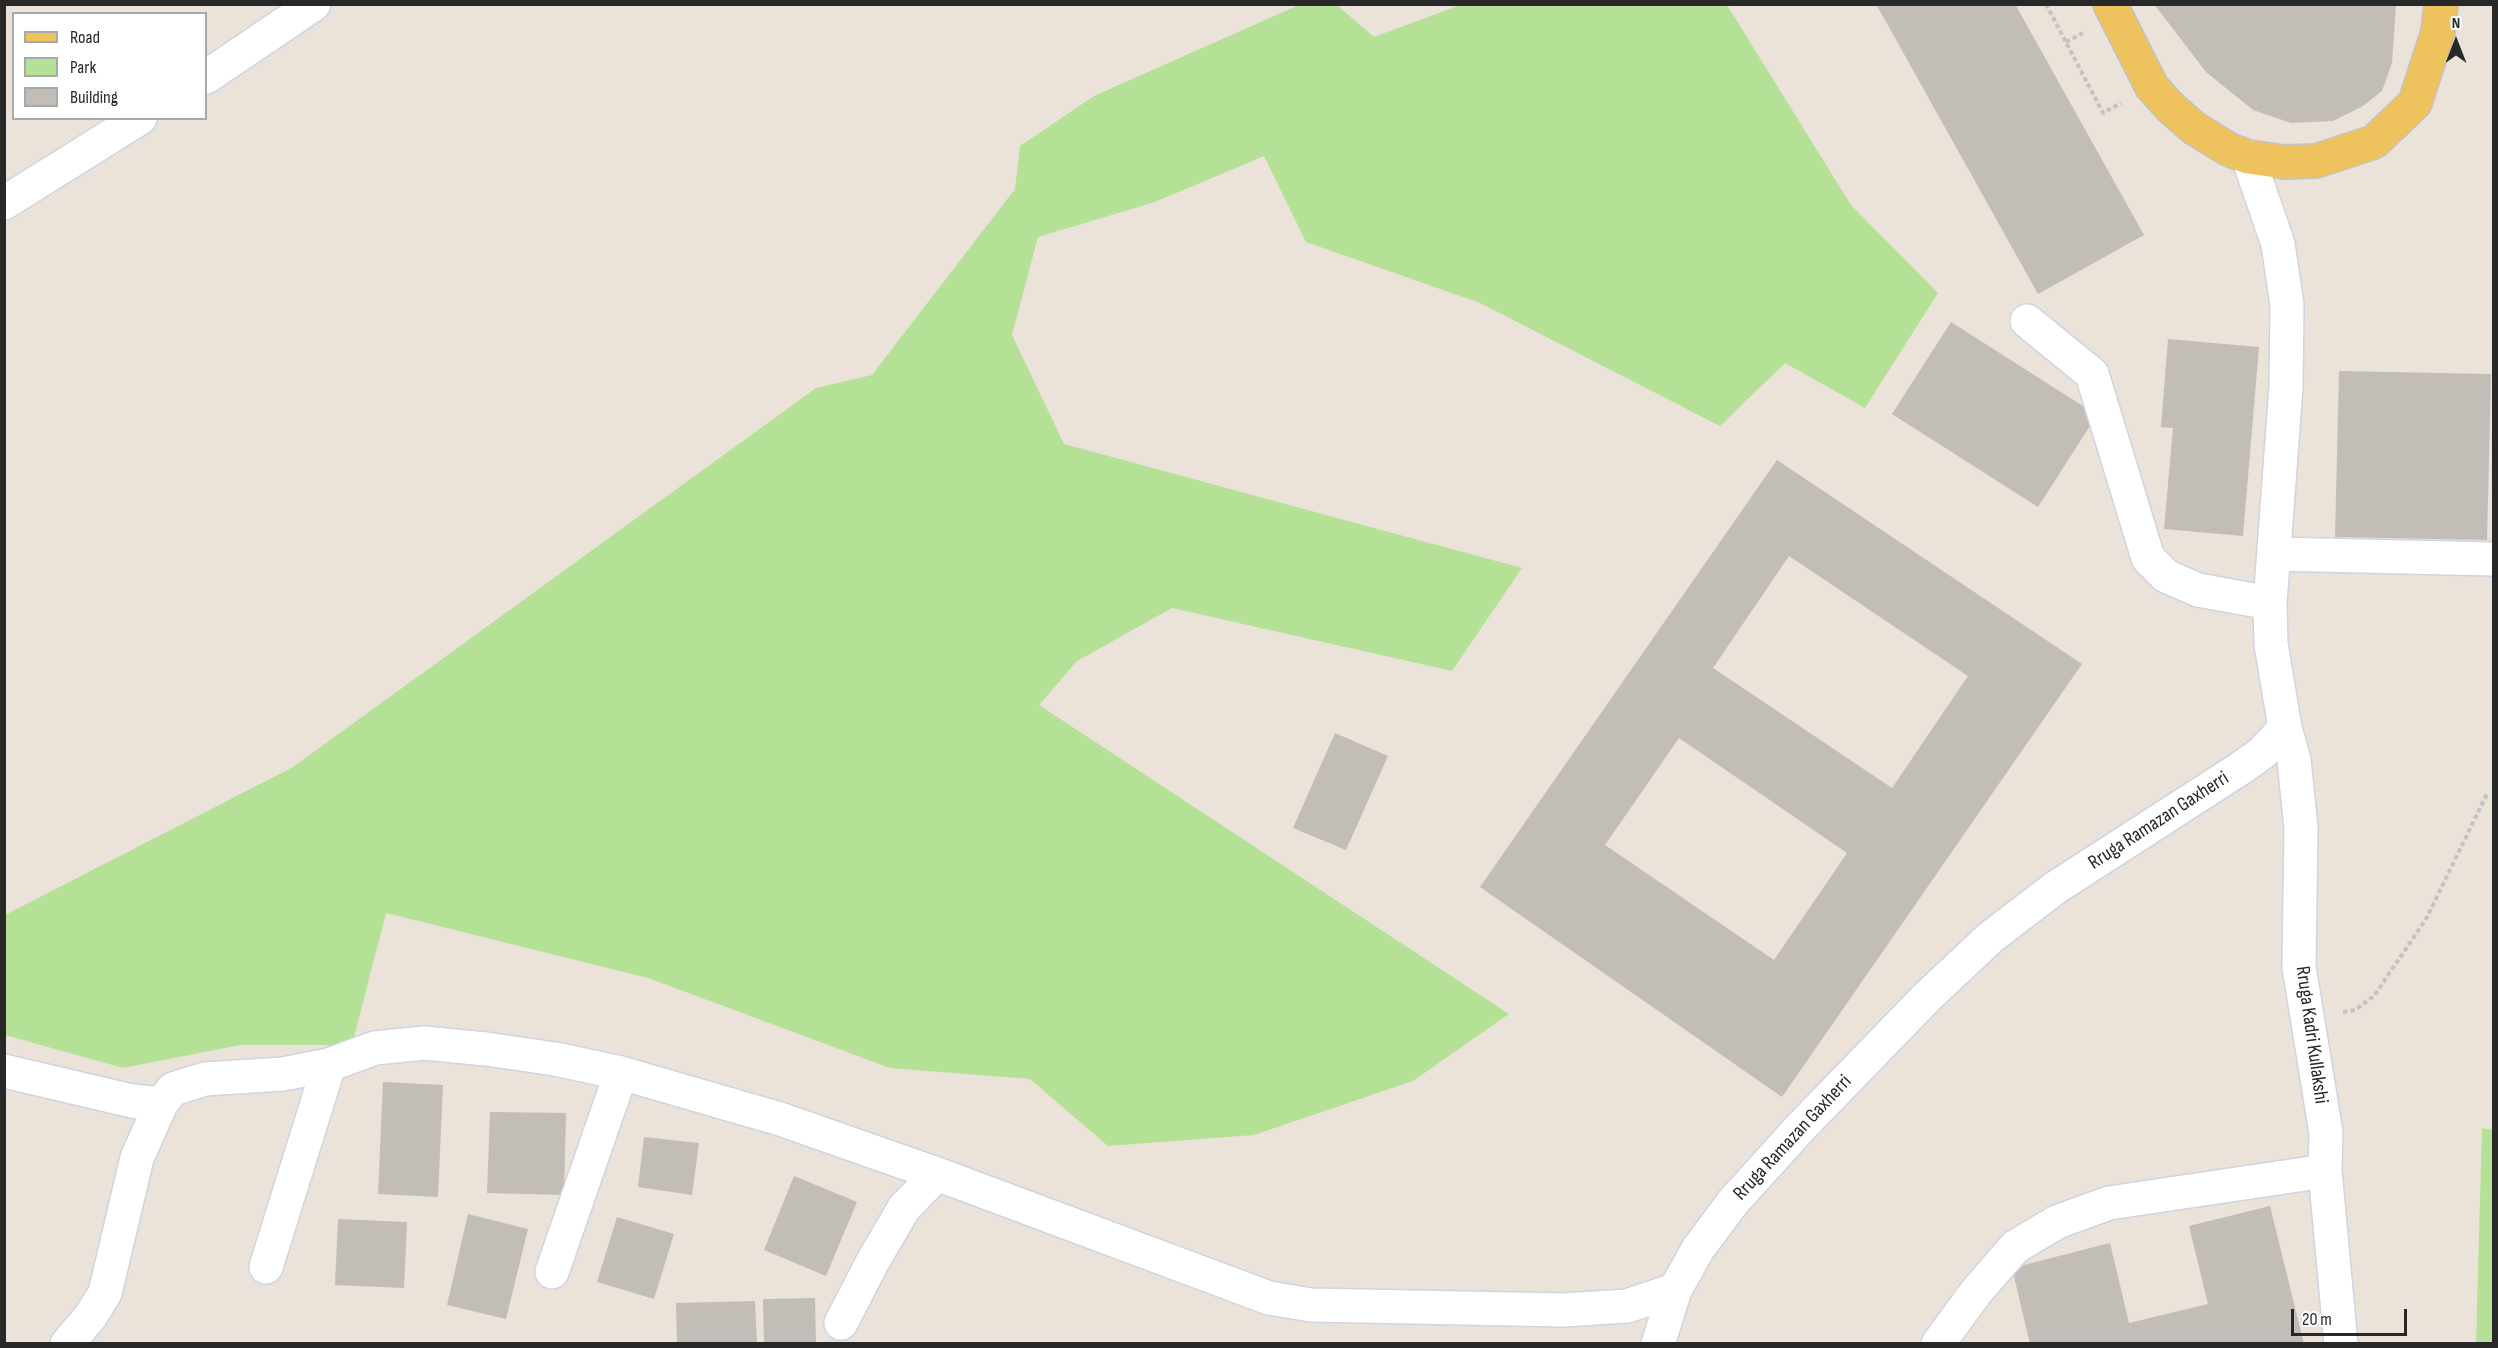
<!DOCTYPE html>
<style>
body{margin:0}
#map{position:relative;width:2498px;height:1348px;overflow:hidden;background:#ebe2da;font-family:"Sofia Sans Condensed",sans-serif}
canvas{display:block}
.frame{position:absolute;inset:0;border:6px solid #282828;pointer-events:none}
.legend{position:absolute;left:12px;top:12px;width:195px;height:108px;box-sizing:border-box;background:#fff;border:2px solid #a9a9a9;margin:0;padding:8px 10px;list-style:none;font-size:18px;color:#282828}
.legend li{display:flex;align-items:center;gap:12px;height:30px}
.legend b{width:30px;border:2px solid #a9a9a9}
.north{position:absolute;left:2426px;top:12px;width:60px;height:60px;-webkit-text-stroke:4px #fff;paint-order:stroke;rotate:0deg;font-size:16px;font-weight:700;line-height:24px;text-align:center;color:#282828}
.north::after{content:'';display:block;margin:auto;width:21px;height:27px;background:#282828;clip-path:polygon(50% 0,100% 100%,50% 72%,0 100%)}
.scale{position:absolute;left:2291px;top:1309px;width:116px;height:27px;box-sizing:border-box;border:3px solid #282828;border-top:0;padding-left:8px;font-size:18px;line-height:21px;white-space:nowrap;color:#282828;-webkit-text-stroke:4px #fff;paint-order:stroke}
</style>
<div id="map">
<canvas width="2498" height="1348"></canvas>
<div class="frame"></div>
<ul class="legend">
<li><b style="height:8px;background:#eec25c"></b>Road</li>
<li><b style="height:16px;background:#b5e197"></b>Park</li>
<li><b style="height:16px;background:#c2bdb6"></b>Building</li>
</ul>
<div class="north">N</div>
<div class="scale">20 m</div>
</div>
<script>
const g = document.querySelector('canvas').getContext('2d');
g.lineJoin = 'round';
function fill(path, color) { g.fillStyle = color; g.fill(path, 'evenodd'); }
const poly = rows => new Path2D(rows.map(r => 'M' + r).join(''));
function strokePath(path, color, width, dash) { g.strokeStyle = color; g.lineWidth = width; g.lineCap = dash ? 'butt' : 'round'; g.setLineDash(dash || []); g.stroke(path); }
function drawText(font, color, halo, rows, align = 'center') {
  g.font = font + ' "Sofia Sans Condensed",sans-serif'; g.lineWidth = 6; g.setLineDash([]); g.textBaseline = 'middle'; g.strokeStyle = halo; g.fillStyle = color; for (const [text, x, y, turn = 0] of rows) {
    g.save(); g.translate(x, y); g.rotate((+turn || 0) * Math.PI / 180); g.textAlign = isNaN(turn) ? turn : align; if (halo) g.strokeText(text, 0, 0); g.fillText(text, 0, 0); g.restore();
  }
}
fill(poly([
 [1299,5,1337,5,1374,37,1460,5,1727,5,1851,205,1938,293,1865,408,1785,363,1720,426,1480,303,1306,242,1264,156,1155,202,1038,237,1012,335,1064,444,1522,568,1452,671,1172,608,1077,661,1039,705,1509,1014,1413,1081,1254,1135,1108,1146,1030,1079,890,1068,648,978,386,913,352,1045,240,1045,123,1068,5,1035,5,915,293,767,816,388,872,375,1015,189,1020,146,1094,96],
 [2482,1128,2493,1130,2493,1343,2476,1343]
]), '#b5e197');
fill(poly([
 [1876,4,2015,4,2144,235,2038,294],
 [2154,4,2396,4,2392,63,2382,91,2363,106,2333,121,2291,123,2253,110,2206,72],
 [1951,322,2097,415,2038,507,1892,414],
 [2168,339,2259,347,2243,536,2164,529,2173,428,2161,427],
 [2339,371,2491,374,2487,540,2335,537],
 [1777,460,2082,664,1782,1097,1480,887],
 [1789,556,1968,676,1892,788,1713,668],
 [1679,738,1847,853,1774,960,1605,845],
 [1335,733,1388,756,1346,850,1293,828],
 [383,1082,443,1085,438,1197,378,1194],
 [490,1112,566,1113,564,1195,487,1193],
 [644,1137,699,1143,692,1195,638,1187],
 [794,1176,857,1202,826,1276,764,1250],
 [2270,1206,2304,1344,2030,1344,2012,1268,2110,1243,2129,1323,2208,1304,2189,1226],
 [468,1214,528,1229,506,1319,447,1305],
 [617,1217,674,1234,654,1299,597,1282],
 [338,1219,407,1222,404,1288,335,1285],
 [815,1298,816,1344,764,1344,763,1299],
 [755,1301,757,1344,677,1344,676,1303]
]), '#c2bdb6');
const minor = poly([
 [206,77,314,4],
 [2248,157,2278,244,2287,305,2286,387,2270,603,2271,644,2285,728,2294,760,2301,828,2299,967,2326,1133,2325,1171,2341,1344],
 [4,203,140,118],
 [2027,321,2092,374,2148,558,2166,576,2198,590,2270,603],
 [2274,554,2494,559],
 [4,1071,132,1101,161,1104,173,1089,205,1079,283,1074,329,1065,375,1048,424,1043,486,1049,555,1059,621,1073,780,1119,937,1174,1269,1298,1311,1305,1564,1310,1627,1306,1675,1290],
 [266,1267,329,1065],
 [552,1272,621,1073],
 [841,1323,873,1261,904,1208,937,1174],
 [67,1344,90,1317,105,1293,137,1158,161,1104],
 [1658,1344,1675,1290,1698,1249,1733,1202,1800,1128,1927,997,1991,937,2055,888,2241,768,2262,753,2285,728],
 [1938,1344,1976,1292,2015,1247,2057,1222,2109,1203,2325,1171]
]);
const major = poly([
 [2110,4,2152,87,2171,108,2194,128,2228,149,2248,157,2284,162,2316,161,2374,142,2415,103,2438,32,2441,4]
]);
strokePath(minor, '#cfd4e1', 36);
strokePath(major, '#c3c3c3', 36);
strokePath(poly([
 [2046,4,2103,113,2121,103],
 [2066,42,2083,33],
 [2343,1012,2355,1010,2374,996,2426,919,2487,794]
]), '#c3c3c3', 4, [4.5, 3]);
strokePath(minor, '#fff', 33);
strokePath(major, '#eec25c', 33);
drawText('20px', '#282828', '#fff', [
 ["Rruga Ramazan Gaxherri",2159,821,-33],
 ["Rruga Kadri Kullakshi",2311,1035,82],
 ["Rruga Ramazan Gaxherri",1793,1138,-47]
]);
</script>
